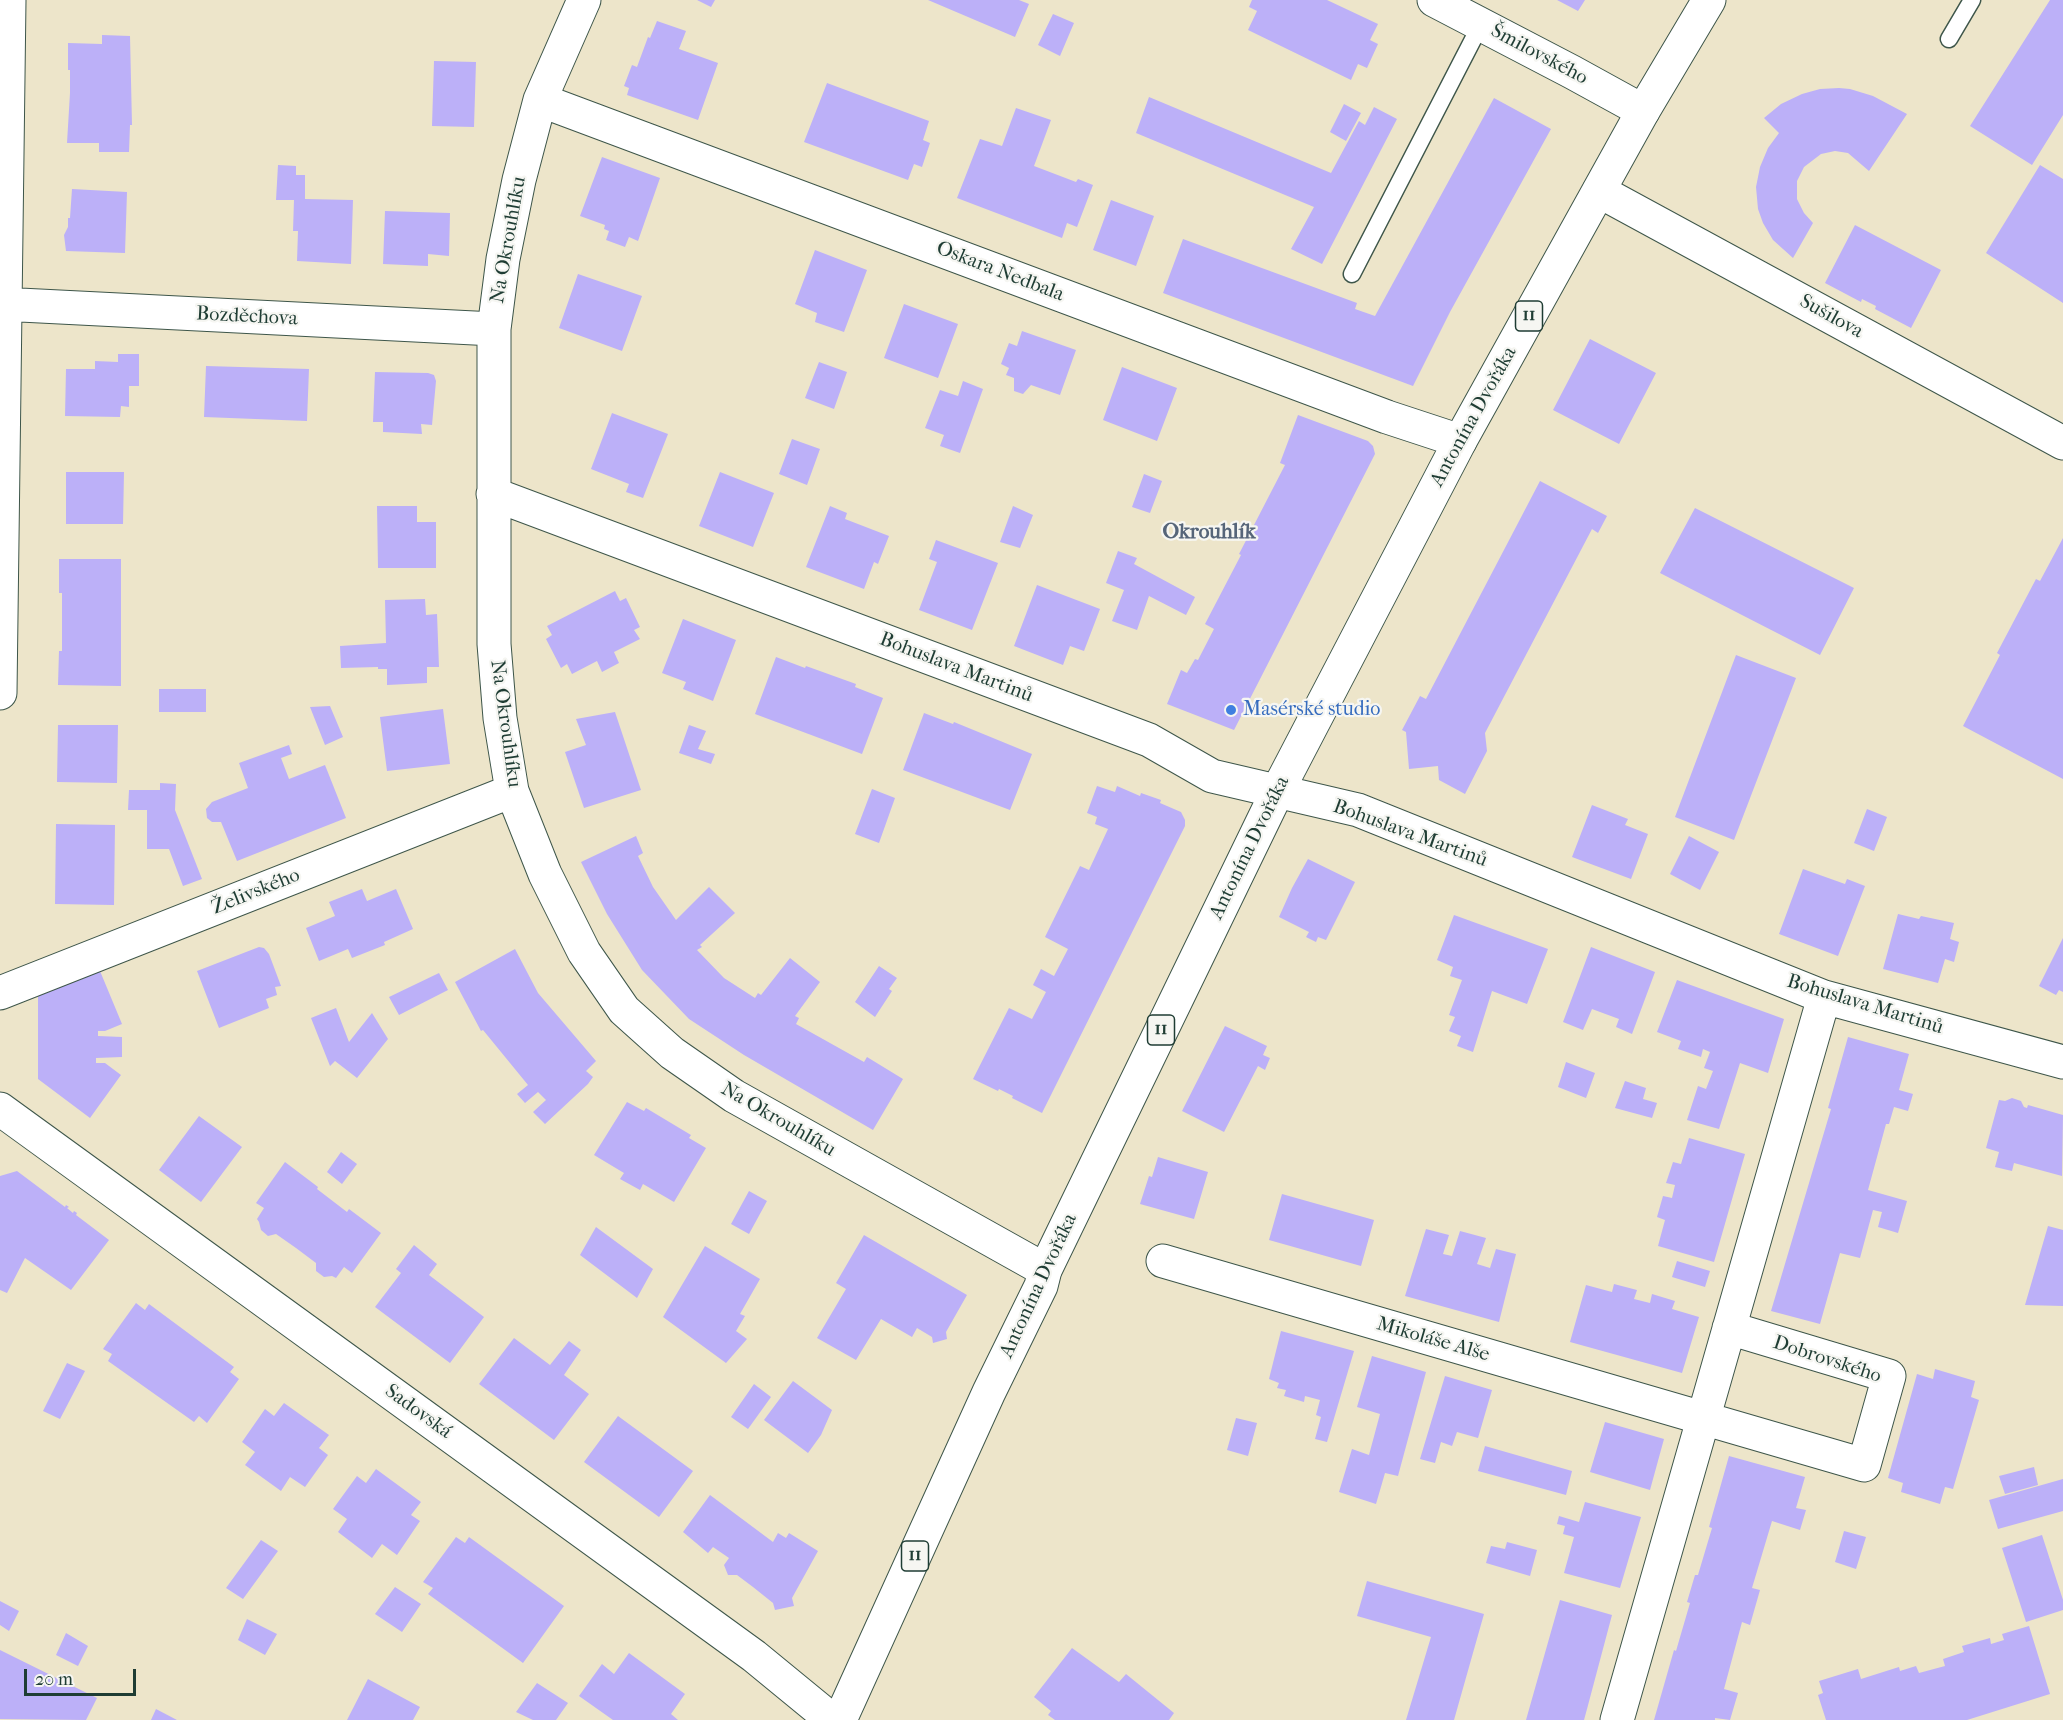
<!DOCTYPE html>
<meta charset="utf-8">
<style>
body{margin:0}
#map{position:relative;width:2063px;height:1720px;overflow:hidden;background:#ede5ca;font-family:"IM FELL French Canon",serif}
canvas{display:block}
.scale{position:absolute;left:24px;top:1669px;width:112px;height:27px;box-sizing:border-box;border:3px solid #1f3d34;border-top:0;padding-left:8px;font-size:18px;line-height:21px;white-space:nowrap;color:#1f3d34;-webkit-text-stroke:4px #f6f6f2;paint-order:stroke}
</style>
<div id="map">
<canvas width="2063" height="1720"></canvas>
<div class="scale">20 m</div>
</div>
<script>
const g = document.querySelector('canvas').getContext('2d');
g.lineJoin = 'round';
function fill(path, color) { g.fillStyle = color; g.fill(path, 'evenodd'); }
const poly = rows => new Path2D(rows.map(r => 'M' + r).join(''));
function strokePath(path, color, width, dash) { g.strokeStyle = color; g.lineWidth = width; g.lineCap = dash ? 'butt' : 'round'; g.setLineDash(dash || []); g.stroke(path); }
function drawText(font, color, halo, rows, align = 'center') {
  g.font = font + ' "IM FELL French Canon",serif'; g.lineWidth = 4.5; g.setLineDash([]); g.textBaseline = 'middle'; g.strokeStyle = halo; g.fillStyle = color; for (const [text, x, y, turn = 0] of rows) {
    g.save(); g.translate(x, y); g.rotate((+turn || 0) * Math.PI / 180); g.textAlign = isNaN(turn) ? turn : align; if (halo) g.strokeText(text, 0, 0); g.fillText(text, 0, 0); g.restore();
  }
}
fill(poly([
 [697,0,715,0,711,7],
 [928,0,1019,0,1029,4,1015,37],
 [1252,0,1327,0,1378,24,1370,40,1378,44,1367,68,1358,64,1351,80,1248,30,1257,11,1249,7],
 [1557,0,1585,0,1578,11],
 [2050,0,2063,0,2063,115,2032,165,1970,126],
 [1053,14,1074,23,1060,56,1038,45],
 [657,21,686,31,679,49,718,63,698,120,627,95,629,88,624,86,632,65,637,67,648,37,650,38],
 [102,35,130,36,132,125,130,125,129,152,99,152,99,143,67,143,70,93,70,70,68,70,68,43,102,44],
 [434,61,476,62,474,127,432,126],
 [827,83,929,121,923,140,930,143,922,167,914,164,908,180,804,142],
 [1839,88,1850,89,1873,96,1907,114,1869,171,1848,153,1835,151,1821,154,1804,167,1797,181,1797,199,1804,213,1813,223,1793,258,1773,240,1763,223,1758,209,1756,187,1760,167,1768,148,1779,133,1764,118,1781,104,1802,94,1820,89],
 [1149,97,1331,173,1359,121,1365,125,1374,107,1397,119,1322,264,1291,249,1314,207,1136,133],
 [1494,98,1551,129,1450,312,1413,386,1163,293,1183,239,1357,303,1355,309,1375,316],
 [1344,104,1361,113,1346,141,1330,132],
 [1016,108,1051,120,1034,166,1076,182,1078,179,1093,185,1077,227,1067,223,1062,238,957,198,980,139,1002,146],
 [602,157,660,178,638,241,629,237,625,247,606,240,609,231,604,229,605,225,580,216],
 [278,165,296,166,296,175,305,175,305,199,353,200,351,264,297,261,298,231,293,231,294,200,276,200],
 [2040,165,2063,179,2063,303,1986,253],
 [72,189,127,192,125,253,66,251,64,235,68,227,68,218,70,218],
 [1111,200,1154,216,1136,266,1093,250],
 [385,211,450,213,449,256,428,254,428,266,383,264],
 [1855,225,1941,270,1911,328,1875,309,1876,306,1862,299,1861,302,1825,283],
 [815,250,867,270,844,332,815,322,817,313,795,304],
 [578,274,642,296,622,351,559,328],
 [904,304,958,324,938,378,884,358],
 [1022,331,1076,350,1060,395,1031,385,1023,394,1014,391,1014,378,1006,375,1009,368,1001,364,1009,343,1017,346],
 [1590,339,1656,373,1619,444,1553,410],
 [118,354,139,354,139,386,129,386,129,407,121,406,120,417,65,416,66,369,95,369,95,361,118,362],
 [819,362,847,372,834,409,805,398],
 [206,366,309,369,307,421,204,417],
 [1122,367,1177,388,1157,441,1103,420],
 [375,372,428,373,434,375,436,381,432,425,421,424,422,434,383,432,383,422,373,422],
 [963,381,983,389,960,453,940,446,944,435,925,428,940,390,958,396],
 [612,413,668,434,643,498,626,492,629,484,591,469],
 [1298,415,1368,441,1373,446,1375,454,1234,730,1167,704,1181,670,1187,673,1195,659,1198,660,1214,629,1205,624,1241,555,1239,554,1285,465,1280,463],
 [792,439,820,449,807,485,779,474],
 [66,472,124,472,123,524,66,524],
 [720,472,774,493,753,547,699,526],
 [1144,474,1162,481,1150,513,1132,507],
 [1540,481,1607,516,1598,533,1592,529,1485,733,1487,751,1465,794,1439,780,1438,766,1409,769,1406,732,1402,730,1420,696,1426,699],
 [377,506,417,506,417,522,436,522,436,568,378,568],
 [830,506,847,513,845,519,889,536,878,564,874,562,864,589,806,567],
 [1013,506,1033,515,1020,548,1000,542],
 [1695,508,1854,588,1820,655,1660,573],
 [2063,538,2063,779,1963,726,2000,655,1997,653,2036,579,2040,581],
 [936,540,998,563,972,630,919,610,937,562,929,559],
 [1118,551,1137,558,1134,564,1195,597,1186,615,1149,596,1137,630,1112,621,1124,590,1106,583],
 [59,559,121,559,121,686,58,685,59,651,62,651,62,593,59,593],
 [1037,585,1100,609,1084,651,1070,646,1063,665,1014,646],
 [615,591,620,601,626,598,640,627,634,630,640,639,614,652,619,663,602,672,597,661,572,674,567,664,561,668,546,639,552,635,547,626],
 [425,599,426,615,437,614,439,667,427,667,427,683,387,685,387,669,378,669,378,667,341,668,340,646,386,643,385,600],
 [683,619,736,640,713,701,683,689,686,682,662,673],
 [1736,655,1796,678,1734,840,1675,817],
 [776,657,805,668,806,666,856,684,855,687,883,698,862,754,755,714],
 [159,689,206,689,206,712,159,712],
 [330,706,343,737,325,745,310,707],
 [443,709,450,764,387,771,380,717],
 [615,712,641,790,584,808,565,752,586,745,576,719],
 [924,713,953,724,954,722,1032,754,1010,810,903,770],
 [58,725,118,725,117,783,57,782],
 [689,725,706,731,698,749,715,754,711,764,679,753],
 [289,745,292,754,281,758,289,779,325,765,346,818,237,861,221,822,212,822,207,818,206,809,212,802,248,788,239,763],
 [160,783,176,784,175,810,202,879,183,886,169,849,147,849,147,810,128,810,129,790,160,790],
 [1097,786,1115,792,1117,786,1140,796,1141,793,1161,800,1160,803,1181,812,1185,820,1185,826,1042,1113,1012,1098,1013,1096,999,1089,998,1091,973,1079,1009,1008,1032,1019,1046,992,1033,985,1041,969,1054,976,1068,949,1045,937,1080,866,1089,870,1108,829,1095,824,1097,817,1087,813],
 [872,789,895,798,879,843,855,834],
 [1592,805,1628,819,1625,825,1648,834,1631,879,1572,857],
 [1867,809,1887,817,1874,851,1854,843],
 [56,824,115,825,114,905,55,904],
 [636,836,643,853,638,856,653,887,676,920,709,887,735,913,700,945,702,947,697,950,724,978,755,998,758,993,761,995,790,958,820,982,795,1016,799,1018,796,1024,864,1062,867,1057,903,1079,873,1130,744,1055,689,1019,642,970,607,914,581,862],
 [1689,836,1719,852,1700,890,1670,874],
 [1308,859,1355,882,1326,940,1318,937,1316,942,1306,937,1309,932,1279,917,1292,888],
 [1803,869,1845,884,1847,879,1865,886,1838,956,1779,934],
 [362,889,367,901,396,889,413,929,384,942,385,945,352,958,348,949,319,961,306,928,335,916,329,902],
 [1898,914,1919,919,1921,916,1954,923,1950,939,1959,942,1954,962,1945,959,1938,983,1883,969],
 [1454,915,1548,949,1527,1004,1492,991,1473,1052,1457,1046,1461,1036,1449,1031,1455,1017,1449,1015,1462,980,1450,976,1453,967,1437,960],
 [2063,938,2063,992,2059,990,2056,995,2039,986],
 [259,947,264,948,269,954,281,986,275,987,277,995,266,999,269,1008,219,1028,197,971],
 [1591,947,1655,972,1632,1034,1616,1027,1619,1019,1592,1009,1583,1030,1563,1022],
 [515,949,538,993,596,1061,586,1071,593,1077,588,1084,545,1124,533,1112,546,1100,538,1092,525,1103,517,1094,528,1085,483,1030,481,1031,455,982],
 [879,966,897,978,889,989,892,991,875,1017,855,1002],
 [100,971,122,1024,105,1031,98,1031,98,1036,122,1037,122,1057,96,1058,96,1063,105,1063,121,1075,90,1118,38,1079,38,995],
 [439,973,448,990,399,1015,389,997],
 [1677,980,1784,1019,1768,1073,1740,1063,1719,1129,1687,1120,1698,1086,1706,1089,1713,1071,1704,1068,1710,1052,1703,1049,1701,1057,1678,1049,1681,1041,1657,1032],
 [336,1008,349,1042,372,1013,388,1039,357,1078,335,1061,330,1066,311,1018],
 [1225,1026,1267,1046,1263,1055,1270,1058,1265,1070,1258,1066,1224,1132,1182,1111],
 [1848,1037,1909,1054,1899,1090,1913,1094,1908,1111,1894,1107,1889,1124,1886,1124,1868,1190,1907,1201,1898,1233,1878,1227,1882,1212,1873,1210,1860,1258,1840,1253,1820,1324,1771,1311,1831,1109,1828,1108],
 [1566,1062,1595,1073,1586,1098,1558,1087],
 [1625,1081,1646,1088,1643,1099,1657,1103,1652,1118,1615,1108],
 [2012,1098,2021,1101,2024,1107,2027,1108,2028,1105,2063,1115,2062,1176,2014,1163,2012,1171,1995,1167,1999,1152,1986,1148,1999,1100,2005,1101],
 [627,1102,644,1111,646,1108,691,1135,689,1138,706,1148,674,1202,643,1184,640,1190,620,1179,624,1173,594,1155],
 [199,1116,242,1147,201,1202,159,1170],
 [1689,1138,1745,1154,1714,1262,1658,1246,1665,1220,1657,1217,1663,1196,1672,1198,1675,1185,1666,1183,1673,1162,1681,1164],
 [341,1152,357,1164,342,1184,327,1172],
 [1158,1157,1208,1172,1194,1219,1140,1204,1149,1176,1152,1177],
 [285,1162,318,1187,317,1189,347,1212,349,1209,381,1233,352,1273,344,1267,336,1278,332,1276,324,1277,316,1271,316,1263,296,1248,276,1234,268,1236,261,1230,259,1222,257,1219,264,1208,256,1203],
 [17,1171,65,1207,66,1205,69,1207,67,1208,73,1213,74,1211,77,1213,76,1215,109,1240,71,1290,25,1258,7,1293,0,1290,0,1176],
 [749,1191,767,1201,749,1234,731,1224],
 [1282,1194,1374,1220,1361,1266,1269,1240],
 [2048,1226,2063,1230,2063,1306,2025,1305],
 [596,1227,653,1269,637,1298,580,1255],
 [1426,1229,1449,1235,1443,1254,1452,1256,1460,1231,1486,1238,1477,1264,1490,1268,1496,1249,1516,1254,1499,1322,1405,1296],
 [864,1235,967,1295,946,1332,947,1339,933,1343,932,1337,917,1328,912,1337,881,1319,856,1360,817,1338,846,1289,836,1283],
 [414,1245,437,1264,429,1275,484,1317,450,1363,375,1307,401,1273,396,1269],
 [705,1246,760,1279,740,1314,745,1316,736,1331,747,1339,726,1363,663,1317],
 [1677,1261,1710,1271,1705,1287,1672,1277],
 [1614,1284,1637,1290,1634,1299,1650,1303,1652,1294,1675,1301,1672,1309,1699,1317,1682,1373,1570,1342,1586,1285,1612,1292],
 [136,1303,145,1310,149,1304,234,1367,230,1372,239,1379,207,1423,199,1416,194,1422,108,1361,112,1354,103,1349],
 [1281,1331,1354,1351,1327,1442,1315,1439,1321,1417,1316,1415,1320,1400,1305,1396,1304,1402,1284,1396,1286,1390,1277,1388,1279,1383,1269,1379],
 [514,1338,550,1365,569,1341,581,1350,564,1375,589,1394,554,1440,479,1384],
 [1372,1356,1426,1372,1398,1476,1385,1473,1376,1504,1339,1492,1352,1449,1369,1455,1380,1414,1357,1407],
 [67,1363,85,1371,60,1419,43,1411],
 [1935,1369,1975,1381,1971,1397,1979,1400,1953,1489,1945,1487,1940,1504,1901,1492,1903,1483,1888,1478,1917,1374,1933,1379],
 [1445,1376,1492,1390,1478,1438,1457,1432,1452,1446,1441,1442,1435,1463,1420,1459],
 [793,1381,832,1410,821,1435,808,1453,764,1420],
 [754,1384,771,1397,748,1429,731,1417],
 [284,1403,329,1435,319,1448,328,1455,305,1487,290,1477,281,1491,245,1465,255,1452,242,1442,265,1409,274,1416],
 [618,1416,693,1471,659,1517,584,1462],
 [1236,1418,1257,1423,1248,1456,1227,1450],
 [1605,1422,1664,1439,1650,1490,1590,1472],
 [1485,1446,1572,1471,1566,1495,1478,1471],
 [1729,1456,1805,1477,1796,1508,1806,1510,1800,1530,1772,1521,1752,1588,1760,1590,1750,1625,1742,1622,1724,1689,1738,1693,1730,1720,1715,1718,1715,1720,1654,1720,1674,1650,1676,1651,1690,1603,1687,1602,1695,1575,1698,1575,1712,1528,1709,1527],
 [2034,1467,2038,1485,2005,1494,1999,1476],
 [376,1469,421,1502,411,1515,420,1521,397,1555,382,1544,372,1558,338,1532,347,1519,333,1509,357,1476,366,1483],
 [2063,1479,2063,1511,1998,1529,1989,1500],
 [710,1495,773,1542,778,1533,786,1538,789,1533,818,1551,792,1598,794,1606,775,1610,773,1603,753,1587,737,1575,728,1575,724,1565,729,1558,713,1547,708,1553,683,1532],
 [1585,1502,1641,1517,1620,1588,1564,1573,1574,1537,1563,1534,1565,1526,1557,1524,1559,1516,1579,1522],
 [1844,1531,1866,1537,1856,1569,1835,1562],
 [2042,1535,2063,1600,2063,1610,2026,1622,2002,1548],
 [456,1537,465,1543,469,1537,564,1606,523,1663,428,1594,433,1588,423,1582],
 [261,1540,278,1551,243,1599,226,1588],
 [1507,1542,1537,1550,1530,1576,1486,1563,1491,1546,1505,1549],
 [1367,1581,1484,1614,1454,1720,1406,1720,1431,1637,1357,1616],
 [395,1587,421,1604,402,1632,375,1614],
 [1560,1600,1612,1615,1587,1709,1584,1720,1526,1720],
 [0,1601,19,1611,9,1631,0,1625],
 [247,1619,277,1634,265,1655,238,1640],
 [2029,1626,2050,1694,1967,1720,1826,1720,1818,1695,1823,1693,1819,1681,1858,1669,1861,1679,1899,1667,1900,1671,1916,1666,1919,1673,1945,1666,1943,1659,1964,1652,1962,1646,1990,1638,1991,1644,2004,1640,2002,1634],
 [66,1633,88,1646,78,1666,56,1655],
 [1072,1648,1119,1682,1126,1674,1174,1713,1169,1720,1055,1720,1048,1715,1051,1711,1034,1697],
 [0,1650,97,1698,86,1720,0,1719],
 [629,1653,685,1694,671,1714,678,1720,613,1720,579,1696,602,1664,614,1674],
 [368,1679,420,1707,413,1720,347,1720],
 [537,1683,568,1703,556,1720,533,1720,516,1712],
 [156,1709,177,1720,151,1720]
]), '#bcb0f8');
const lane = poly([
 [1949,39,1972,0],
 [1352,274,1481,24]
]);
const street = poly([
 [584,0,540,100,519,180,503,259,494,329,494,644,500,718,512,791,545,874,584,952,624,1010,672,1053,734,1096,1045,1270],
 [1434,0,1572,72,1643,111],
 [540,100,1387,417,1460,441],
 [1599,191,2063,443],
 [0,304,494,329],
 [493,494,1149,740,1212,776,1358,810,1824,997,2063,1062],
 [0,693,9,0],
 [0,993,512,791],
 [0,1109,754,1656,832,1720],
 [1163,1261,1864,1465,1889,1376,1729,1328],
 [1617,1720,1824,997]
]);
const primary = poly([
 [840,1720,989,1392,1041,1286,1045,1270,1278,790,1460,441,1643,111,1709,0]
]);
strokePath(lane, '#3e564a', 19);
strokePath(street, '#3e564a', 35);
strokePath(primary, '#3e564a', 35);
strokePath(lane, '#fff', 16);
strokePath(street, '#fff', 33);
strokePath(primary, '#fff', 33);
for (const [x, y, r, color] of [
 [1231,710,6,"#3f7fe0"]
]) { const dot = new Path2D(); dot.arc(x, y, r, 0, 2 * Math.PI); g.fillStyle = color; g.fill(dot); strokePath(dot, '#f6f6f2', 2); }
for (const [x, y, w] of [
 [1529,316,27],
 [1161,1030,27],
 [915,1556,27]
]) { const box = new Path2D(); box.roundRect(x - w / 2, y - 15, w, 30, 4.5); g.fillStyle = '#f6f6f2'; g.fill(box); strokePath(box, '#1f3d34', 1.5); }
drawText('bold 18px', '#1f3d34', null, [
 ["11",1529,316],
 ["11",1161,1030],
 ["11",915,1556]
]);
drawText('20px', '#1f3d34', '#f6f6f2', [
 ["Šmilovského",1539,55,28],
 ["Na Okrouhlíku",509,240,-80],
 ["Oskara Nedbala",1000,272,21],
 ["Bozděchova",247,317,3],
 ["Sušilova",1831,317,29],
 ["Antonína Dvořáka",1474,417,-61],
 ["Bohuslava Martinů",956,668,21],
 ["Na Okrouhlíku",505,724,82],
 ["Bohuslava Martinů",1410,834,20],
 ["Antonína Dvořáka",1250,848,-64],
 ["Želivského",256,892,-22],
 ["Bohuslava Martinů",1865,1005,17],
 ["Na Okrouhlíku",778,1120,30],
 ["Antonína Dvořáka",1039,1286,-65],
 ["Mikoláše Alše",1433,1340,16],
 ["Dobrovského",1827,1360,18],
 ["Sadovská",418,1412,36]
]);
drawText('20px', '#366cbe', '#f6f6f2', [
 ["Masérské studio",1243,710]
], 'left');
drawText('bold 21px', '#566579', '#f6f6f2', [
 ["Okrouhlík",1209,533]
]);
</script>
